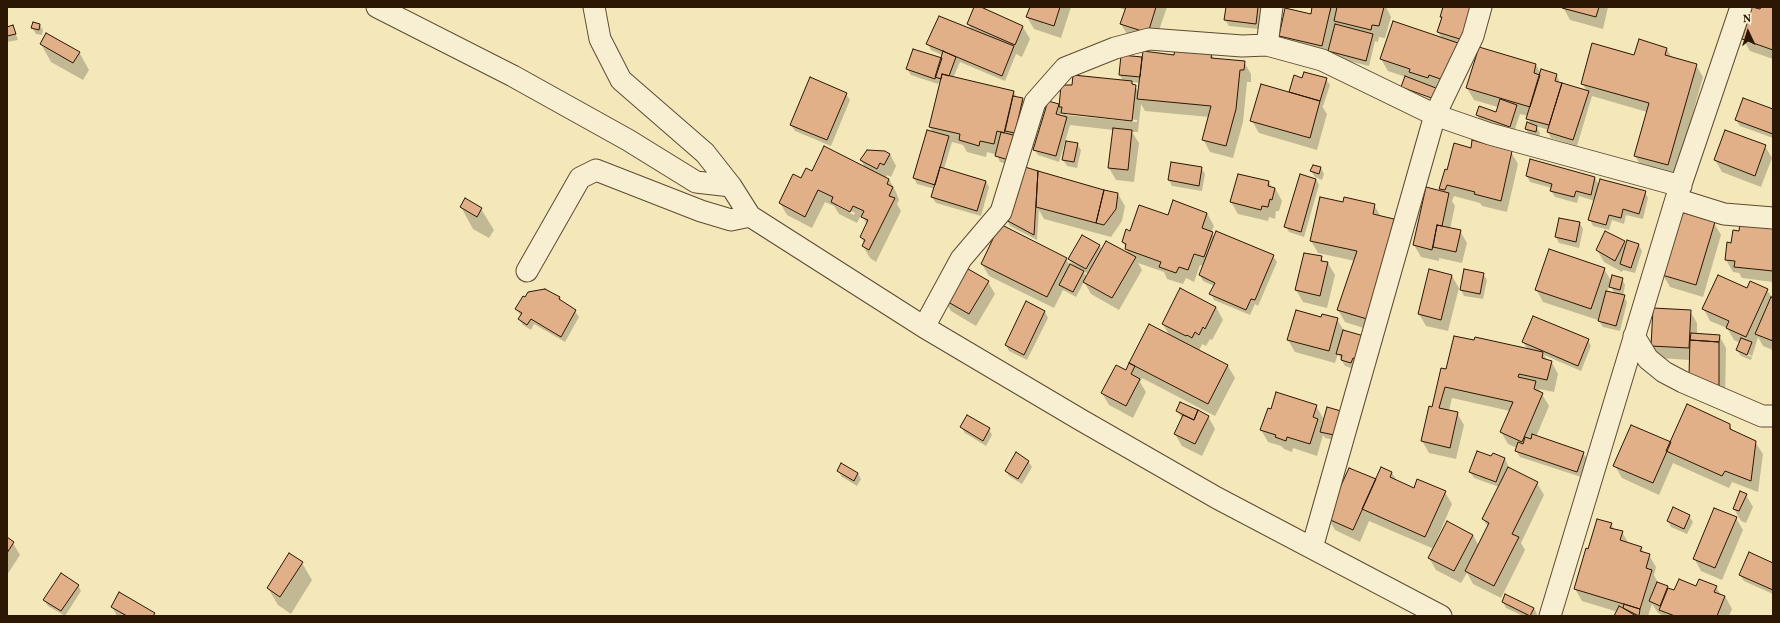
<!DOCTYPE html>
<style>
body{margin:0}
#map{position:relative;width:1780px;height:623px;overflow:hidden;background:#f4e7ba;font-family:Vollkorn,serif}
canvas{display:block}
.frame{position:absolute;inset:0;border:8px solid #2b1704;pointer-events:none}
.north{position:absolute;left:1728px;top:12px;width:40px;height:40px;-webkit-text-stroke:3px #f8efd2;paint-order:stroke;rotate:356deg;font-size:11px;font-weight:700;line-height:16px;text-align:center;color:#2b1704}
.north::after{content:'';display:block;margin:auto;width:14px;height:18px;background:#2b1704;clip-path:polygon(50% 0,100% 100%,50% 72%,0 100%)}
</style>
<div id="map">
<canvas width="1780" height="623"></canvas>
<div class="frame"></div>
<div class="north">N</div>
</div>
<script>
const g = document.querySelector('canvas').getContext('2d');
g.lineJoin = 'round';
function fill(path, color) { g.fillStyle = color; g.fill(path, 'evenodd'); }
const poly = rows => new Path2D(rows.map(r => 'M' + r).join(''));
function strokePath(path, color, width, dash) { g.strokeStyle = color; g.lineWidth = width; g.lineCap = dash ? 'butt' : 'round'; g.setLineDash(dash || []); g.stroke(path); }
fill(poly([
 [975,7,1023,27,1030,39,1022,57,1016,54,1005,81,960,62,953,78,1014,92,1017,98,1022,99,1026,105,1012,165,1000,162,997,155,987,152,986,157,967,152,963,145,952,142,944,169,986,181,989,187,981,216,936,203,932,197,935,189,917,184,914,178,933,133,930,127,941,83,939,82,938,84,911,75,907,69,941,59,942,55,931,50,928,44,972,31,968,24],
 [1031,7,1071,7,1061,38,1034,29,1027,17],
 [1117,7,1167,7,1154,45,1128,36,1121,24,1126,10],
 [1227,7,1261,7,1259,29,1229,26,1225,20],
 [1313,7,1386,7,1391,17,1385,38,1379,37,1378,42,1375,41,1369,66,1332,57,1330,52,1328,57,1287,48,1280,35,1311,16],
 [1444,7,1473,7,1480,19,1470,52,1464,50,1467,57,1456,93,1435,87,1435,89,1440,91,1447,103,1444,112,1409,99,1402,87,1406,77,1388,71,1381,59,1393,22,1442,38,1438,32],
 [1410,89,1442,101,1441,103,1410,91],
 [1563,7,1608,7,1603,29,1570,20],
 [1762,7,1773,7,1773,59,1750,51,1743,39],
 [40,25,43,30,42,35,36,34,32,28],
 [13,26,18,40,7,42,7,28],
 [47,34,79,52,89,70,83,80,51,62,41,44],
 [1667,49,1672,58,1696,65,1703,77,1675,177,1642,168,1635,156,1647,112,1592,96,1577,146,1551,138,1548,132,1549,130,1536,126,1540,133,1539,138,1529,135,1526,129,1531,125,1528,118,1528,116,1520,114,1514,132,1481,121,1477,115,1496,113,1498,107,1474,100,1467,88,1536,65,1541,74,1556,74,1559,80,1559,83,1587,91,1582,83,1635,56],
 [1211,53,1214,59,1244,62,1251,74,1251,82,1247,82,1243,122,1233,158,1210,152,1203,139,1209,117,1145,111,1141,104,1138,132,1132,132,1139,143,1134,182,1116,180,1109,168,1113,130,1070,125,1059,162,1038,155,1034,149,1049,102,1060,105,1073,87,1123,81,1120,75,1122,56,1143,58],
 [1132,82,1140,83,1139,93,1135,86],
 [1062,112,1065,118,1060,116],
 [1066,113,1137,120,1137,122,1066,115],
 [1294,76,1303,79,1326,79,1330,85,1323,106,1322,106,1327,114,1317,150,1259,133,1252,121,1290,94],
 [846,94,850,100,831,146,795,131,791,125],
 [1773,110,1773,138,1740,126,1736,120],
 [1725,131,1765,146,1772,158,1761,187,1722,172,1715,160],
 [1077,144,1081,150,1077,168,1067,166,1063,160],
 [1472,149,1511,152,1518,164,1507,212,1482,206,1480,203,1454,196,1452,201,1455,206,1450,229,1460,231,1467,243,1462,263,1439,258,1439,261,1421,257,1414,245,1443,193,1440,188,1448,171],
 [867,151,890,154,896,166,891,177,887,175,886,178,889,179,896,192,899,200,897,204,901,211,876,262,870,258,863,246,864,243,861,237,867,225,864,219,860,217,857,223,839,214,834,206,825,202,812,228,787,215,780,203,801,179,812,172,865,168,861,160],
 [837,204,855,213,854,215,837,206],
 [1172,163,1201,168,1205,174,1202,191,1172,186,1169,180],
 [1313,166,1321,168,1324,174,1322,180,1315,177,1311,171],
 [1037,172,1039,175,1118,194,1125,206,1122,221,1111,237,1044,219,1039,210,1037,240,1010,226,1007,220],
 [1527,176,1595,178,1599,185,1645,192,1648,198,1643,219,1626,215,1624,224,1612,220,1609,230,1593,226,1590,220,1595,201,1579,196,1577,203,1555,197,1551,191,1552,188,1530,182],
 [1316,179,1319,185,1304,237,1289,232,1286,227],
 [1269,182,1272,188,1275,188,1282,201,1279,211,1276,211,1275,219,1269,217,1268,221,1238,214,1231,202],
 [465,200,481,209,494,230,489,238,473,229,461,207],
 [1344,203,1374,205,1381,217,1393,220,1400,232,1373,331,1345,322,1338,310,1355,261,1318,253,1311,241],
 [1207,213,1214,226,1211,233,1215,237,1273,256,1277,262,1258,306,1255,304,1250,315,1214,300,1211,294,1214,286,1203,281,1200,275,1203,266,1200,265,1194,282,1186,278,1183,284,1167,279,1164,272,1138,263,1142,270,1119,310,1091,294,1084,282,1076,297,1063,290,1054,308,989,276,982,264,1066,259,1070,266,1073,266,1069,259,1099,245,1102,250,1129,255,1123,242,1130,232,1168,217],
 [1083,271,1088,274,1087,277],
 [1560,219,1580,223,1583,229,1579,248,1559,243,1556,237],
 [1714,223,1721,235,1703,297,1670,287,1663,275],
 [1773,228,1773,282,1742,278,1739,273,1733,272,1726,260,1732,244,1740,232],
 [1624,242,1626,246,1628,242,1639,245,1642,251,1635,273,1623,270,1622,272,1604,262,1597,250],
 [1321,257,1324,263,1328,263,1335,275,1327,308,1303,302,1296,290],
 [1604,269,1612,282,1622,279,1625,285,1623,296,1627,302,1620,331,1603,327,1599,321,1601,316,1599,315,1598,320,1543,302,1536,289],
 [1610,285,1615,294,1607,292],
 [1430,270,1452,276,1459,288,1448,331,1426,326,1419,314],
 [1483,274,1487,280,1483,299,1464,296,1461,290],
 [988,282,995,294,976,326,951,311,944,299],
 [1747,289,1767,290,1773,299,1773,350,1763,346,1758,337,1751,360,1741,356,1737,350,1740,343,1734,340,1727,328,1710,321,1703,308],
 [1741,351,1752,356,1752,357,1741,353],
 [545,290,560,298,562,303,575,311,579,317,565,342,534,324,531,330,523,325,519,319,521,316,516,309,525,299],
 [1216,307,1223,320,1212,340,1210,339,1206,346,1202,344,1199,351,1228,366,1235,378,1215,416,1142,378,1140,382,1146,392,1133,418,1109,405,1102,393,1126,371,1169,335,1163,324],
 [1690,311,1697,323,1697,334,1719,335,1726,348,1725,400,1690,360,1659,358,1652,346],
 [1045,312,1048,318,1027,360,1009,351,1006,345],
 [1321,318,1337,319,1344,331,1363,337,1354,369,1345,366,1338,354,1335,363,1295,352,1288,340],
 [1588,340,1591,346,1581,371,1544,355,1547,360,1551,361,1558,374,1554,392,1539,389,1549,406,1536,437,1583,453,1587,459,1581,477,1520,457,1516,451,1517,448,1508,444,1501,432,1510,411,1452,398,1449,411,1457,413,1464,425,1456,459,1429,453,1422,441,1446,370,1528,350,1523,342],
 [1180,403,1208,416,1215,429,1202,456,1182,446,1175,434,1183,419,1177,411],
 [1316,406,1323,418,1321,426,1322,428,1328,409,1338,441,1325,438,1323,435,1317,456,1293,448,1292,452,1284,449,1281,446,1268,442,1261,430,1272,410],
 [1729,425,1734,432,1755,442,1763,454,1758,492,1732,482,1729,488,1673,463,1659,495,1622,478,1615,466,1671,443],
 [961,427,989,429,992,435,986,446,965,433],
 [1493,455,1505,459,1508,465,1507,468,1537,483,1544,495,1521,543,1525,550,1501,598,1473,584,1467,573,1461,583,1436,570,1429,558,1434,549,1369,521,1360,542,1335,530,1328,518,1376,480,1392,473,1397,481,1414,489,1445,492,1452,504,1433,548,1473,535,1479,546,1488,527,1483,519,1499,487,1474,478,1470,472,1492,458],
 [1028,461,1032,467,1022,484,1009,476,1006,471],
 [838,471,858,473,861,479,857,486,842,477],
 [1746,495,1753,507,1746,523,1741,521,1734,509],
 [1673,509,1689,516,1693,522,1687,534,1671,527,1668,521],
 [1736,518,1743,530,1722,580,1701,571,1694,558],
 [1611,524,1615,530,1622,532,1629,544,1641,547,1644,553,1649,555,1656,567,1654,575,1658,583,1674,591,1697,587,1716,587,1721,595,1725,596,1732,609,1729,616,1664,616,1658,613,1652,604,1648,616,1615,616,1618,612,1582,601,1575,589,1589,550],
 [7,538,13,543,20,555,7,575],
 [302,563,312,580,291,614,278,605,268,588],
 [1773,564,1773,594,1744,581,1740,575],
 [78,585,81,591,65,616,48,606,44,600],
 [1503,602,1534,608,1537,614,1536,616,1523,616,1506,608],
 [112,607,154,614,156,616,117,616]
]), '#0003');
const building = poly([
 [974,7,981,7,1023,26,1015,45,967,24,974,7],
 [1030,7,1060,7,1054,26,1026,17,1030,7],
 [1126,7,1156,7,1148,33,1120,24,1126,7],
 [1226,7,1258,7,1256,24,1224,20,1226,7],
 [1312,7,1331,7,1322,46,1279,36,1285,8,1311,14,1312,7],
 [1337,7,1384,7,1379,26,1372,25,1371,30,1334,21,1337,7],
 [1443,7,1473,7,1463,40,1437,32,1442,17,1440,17,1443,7],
 [1562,7,1599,7,1596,17,1562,8,1562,7],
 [1752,7,1760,9,1761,7,1773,7,1773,50,1742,39,1752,7],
 [939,16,1014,46,1002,76,926,44,939,16],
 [1393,21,1461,44,1449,82,1429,75,1428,78,1409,72,1410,69,1380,59,1393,21],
 [33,22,40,24,39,30,31,28,33,22],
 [1335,24,1373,34,1366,61,1328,51,1335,24],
 [13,25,16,34,7,36,7,27,13,25],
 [46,33,80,52,73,63,40,44,46,33],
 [1639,39,1667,48,1665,55,1697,64,1668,165,1634,156,1649,103,1581,84,1592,43,1634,55,1639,39],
 [1479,47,1536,64,1534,73,1540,75,1530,107,1466,88,1479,47],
 [1175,48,1212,52,1211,58,1245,61,1244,70,1240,70,1236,109,1226,146,1202,140,1211,106,1137,99,1143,51,1174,55,1175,48],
 [913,49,942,58,935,79,906,69,913,49],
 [943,51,956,57,949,76,942,74,941,79,935,77,943,51],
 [1121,55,1142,57,1140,77,1119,75,1121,55],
 [1541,69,1557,74,1555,81,1562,83,1549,125,1526,119,1541,69],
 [1304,72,1327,78,1320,101,1289,92,1294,75,1302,78,1304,72],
 [942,74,1014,91,1004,133,997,131,994,144,980,141,979,146,959,140,960,134,929,127,942,74],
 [1073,75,1132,81,1132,84,1136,85,1132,121,1061,113,1062,107,1059,107,1061,85,1072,85,1073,75],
 [1405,76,1441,90,1437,100,1401,87,1405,76],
 [810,77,847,93,827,140,790,125,810,77],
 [1562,83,1589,91,1573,140,1547,132,1562,83],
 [1261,84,1320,101,1310,138,1250,121,1261,84],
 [1013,96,1023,98,1015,133,1005,131,1013,96],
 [1743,98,1773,109,1773,134,1735,120,1743,98],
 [1500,99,1517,105,1510,127,1476,115,1479,106,1496,112,1500,99],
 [1048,101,1059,104,1056,114,1067,117,1056,156,1033,150,1048,101],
 [1527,122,1537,126,1536,132,1525,129,1527,122],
 [1113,128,1132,130,1128,170,1108,168,1113,128],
 [927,130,949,136,935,185,913,178,927,130],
 [1725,130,1766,145,1755,176,1714,160,1725,130],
 [1001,132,1017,136,1009,160,995,156,1001,132],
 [1472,140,1512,151,1501,201,1474,194,1475,192,1447,185,1445,190,1439,189,1445,169,1447,170,1454,143,1471,148,1472,140],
 [1066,141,1078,143,1074,162,1062,160,1066,141],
 [824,146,889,179,887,184,893,187,889,196,895,198,869,250,862,246,865,240,860,237,868,220,861,217,864,211,853,206,850,212,831,202,833,197,818,190,805,217,779,203,793,174,801,178,806,168,812,171,824,146],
 [867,150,885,151,890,154,884,165,880,163,877,169,860,160,867,150],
 [1530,159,1595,177,1591,195,1576,191,1574,197,1550,191,1552,184,1526,176,1530,159],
 [1171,162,1202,167,1199,186,1168,180,1171,162],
 [1313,165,1321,167,1319,174,1310,171,1313,165],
 [940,167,986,181,977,211,931,197,940,167],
 [1025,167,1038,171,1034,235,1006,220,1025,167],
 [1038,171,1104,190,1096,223,1036,207,1038,171],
 [1238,174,1269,181,1268,186,1275,188,1272,200,1270,199,1268,207,1262,206,1261,210,1230,202,1238,174],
 [1300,174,1316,179,1301,232,1284,227,1300,174],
 [1600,179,1646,191,1639,214,1623,209,1621,218,1609,215,1606,225,1588,220,1600,179],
 [1426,187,1449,193,1442,226,1437,225,1432,250,1413,245,1426,187],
 [1104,190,1118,193,1116,209,1104,225,1096,223,1104,190],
 [1320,197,1343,202,1344,197,1375,204,1373,214,1394,219,1384,264,1367,319,1337,310,1357,251,1310,241,1320,197],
 [465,198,482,208,477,217,460,207,465,198],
 [1173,200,1207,213,1202,228,1213,232,1204,257,1194,254,1188,270,1179,267,1176,273,1159,267,1161,262,1125,249,1126,244,1122,242,1126,229,1130,231,1139,205,1168,215,1173,200],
 [1681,212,1715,222,1696,285,1662,275,1681,212],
 [1559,218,1580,222,1576,242,1555,237,1559,218],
 [1740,223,1773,227,1773,271,1734,267,1735,261,1725,260,1727,242,1731,243,1733,230,1739,231,1740,223],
 [1000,224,1067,258,1047,297,981,264,1000,224],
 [1437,225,1461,230,1456,252,1433,247,1437,225],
 [1216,231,1274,255,1255,300,1251,299,1246,310,1209,294,1215,283,1199,275,1216,231],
 [1605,231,1625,241,1615,261,1596,250,1605,231],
 [1082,235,1100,245,1086,269,1068,259,1082,235],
 [1627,240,1639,244,1631,268,1620,264,1627,240],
 [1106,241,1136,257,1112,298,1083,282,1106,241],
 [1549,249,1605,268,1591,309,1535,290,1549,249],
 [1304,253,1322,256,1321,261,1328,262,1320,296,1295,290,1304,253],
 [1070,264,1084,271,1073,292,1059,285,1070,264],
 [963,266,989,281,969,314,943,299,963,266],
 [1429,269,1452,275,1441,320,1418,314,1429,269],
 [1464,269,1484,273,1480,294,1460,290,1464,269],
 [1612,275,1623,278,1620,290,1609,287,1612,275],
 [1718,275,1747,288,1750,281,1768,289,1746,337,1726,328,1729,321,1702,309,1718,275],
 [1180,288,1216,307,1205,329,1203,327,1199,335,1195,332,1192,338,1187,335,1186,336,1162,324,1180,288],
 [545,289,560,297,559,299,576,310,561,337,531,319,527,325,518,319,522,313,515,309,523,296,525,297,528,292,545,289],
 [1606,291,1625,295,1616,326,1598,321,1606,291],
 [1771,297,1773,298,1773,341,1755,334,1771,297],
 [1026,301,1045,311,1024,355,1005,345,1026,301],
 [1653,308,1691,310,1689,348,1651,346,1653,308],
 [1296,310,1321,317,1322,314,1338,318,1329,351,1287,340,1296,310],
 [1533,316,1589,339,1578,366,1522,342,1533,316],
 [1149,324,1228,365,1208,404,1129,363,1149,324],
 [1343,330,1364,336,1357,359,1353,358,1351,363,1341,360,1342,355,1336,354,1343,330],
 [1691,333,1720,335,1719,342,1690,340,1691,333],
 [1454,336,1474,340,1475,337,1543,352,1542,358,1552,361,1547,380,1519,374,1518,377,1536,381,1534,389,1543,393,1522,442,1500,432,1513,402,1445,387,1439,408,1458,412,1450,448,1421,441,1429,406,1432,407,1441,368,1446,369,1454,336],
 [1741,338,1752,342,1747,355,1736,350,1741,338],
 [1690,340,1719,342,1719,389,1689,375,1690,340],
 [1129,363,1135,366,1131,374,1140,379,1126,406,1101,393,1116,365,1126,370,1129,363],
 [1276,392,1317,405,1313,417,1318,419,1310,444,1287,437,1286,441,1275,437,1276,435,1260,430,1268,408,1271,409,1276,392],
 [1180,402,1198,410,1194,420,1176,411,1180,402],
 [1687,404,1730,424,1730,429,1756,441,1751,481,1725,471,1722,476,1666,451,1687,404],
 [1327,407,1341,411,1334,435,1320,432,1327,407],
 [1198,410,1209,416,1195,444,1174,434,1183,415,1194,420,1198,410],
 [967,415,990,428,983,441,960,427,967,415],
 [1631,425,1671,442,1653,483,1613,466,1631,425],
 [1532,434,1584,452,1577,472,1515,451,1518,442,1523,444,1525,437,1531,439,1532,434],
 [1477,451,1491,456,1493,453,1505,458,1496,482,1469,472,1477,451],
 [1016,452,1029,461,1018,479,1005,471,1016,452],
 [841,463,858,473,854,481,837,471,841,463],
 [1381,467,1392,472,1390,477,1414,488,1417,479,1446,491,1425,537,1362,509,1381,467],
 [1508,467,1538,482,1512,534,1519,537,1494,586,1465,571,1489,523,1482,519,1508,467],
 [1349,468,1376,479,1353,530,1326,518,1349,468],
 [1740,491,1747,494,1739,511,1733,509,1740,491],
 [1673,507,1690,515,1684,529,1667,521,1673,507],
 [1714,508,1737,517,1715,568,1693,559,1714,508],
 [1597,519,1612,523,1610,528,1623,531,1620,540,1642,547,1640,551,1650,554,1646,568,1652,570,1640,609,1574,589,1586,548,1588,549,1597,519],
 [1447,521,1473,535,1454,571,1428,558,1447,521],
 [7,537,14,542,7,553,7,537],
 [1749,552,1773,563,1773,590,1739,575,1749,552],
 [289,553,303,562,280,597,267,588,289,553],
 [61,573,79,585,61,611,43,600,61,573],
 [1679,579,1696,586,1699,579,1717,586,1714,592,1725,596,1717,616,1675,616,1659,610,1668,588,1674,590,1679,579],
 [1657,582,1668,586,1660,606,1649,601,1657,582],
 [119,592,155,613,153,616,127,616,111,607,119,592],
 [1505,594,1534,608,1530,616,1502,602,1505,594],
 [1624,604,1640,609,1639,616,1623,608,1624,604],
 [1619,606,1623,608,1636,616,1614,616,1619,606]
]);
fill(building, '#e1af88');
strokePath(building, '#2b1704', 1);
const minor = poly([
 [377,7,513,76,628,140,696,182,731,186],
 [594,7,600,39,621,80,705,153,731,186,750,216,924,327,1081,420,1217,498,1441,616],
 [1267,45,1272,7],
 [1676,199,1724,214,1773,218],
 [527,271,580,178,596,170,701,211,731,220,750,216],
 [924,327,961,259,1001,212,1035,102,1065,68,1115,48,1149,39,1242,46,1267,45,1322,60,1435,115,1490,134,1681,186],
 [1634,336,1648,359,1664,372,1683,382,1762,416,1773,416],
 [1312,548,1435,115,1473,36,1481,7],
 [1550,616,1676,199,1741,7]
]);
strokePath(minor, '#5d4b32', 23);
strokePath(minor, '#f8efd2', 21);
</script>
